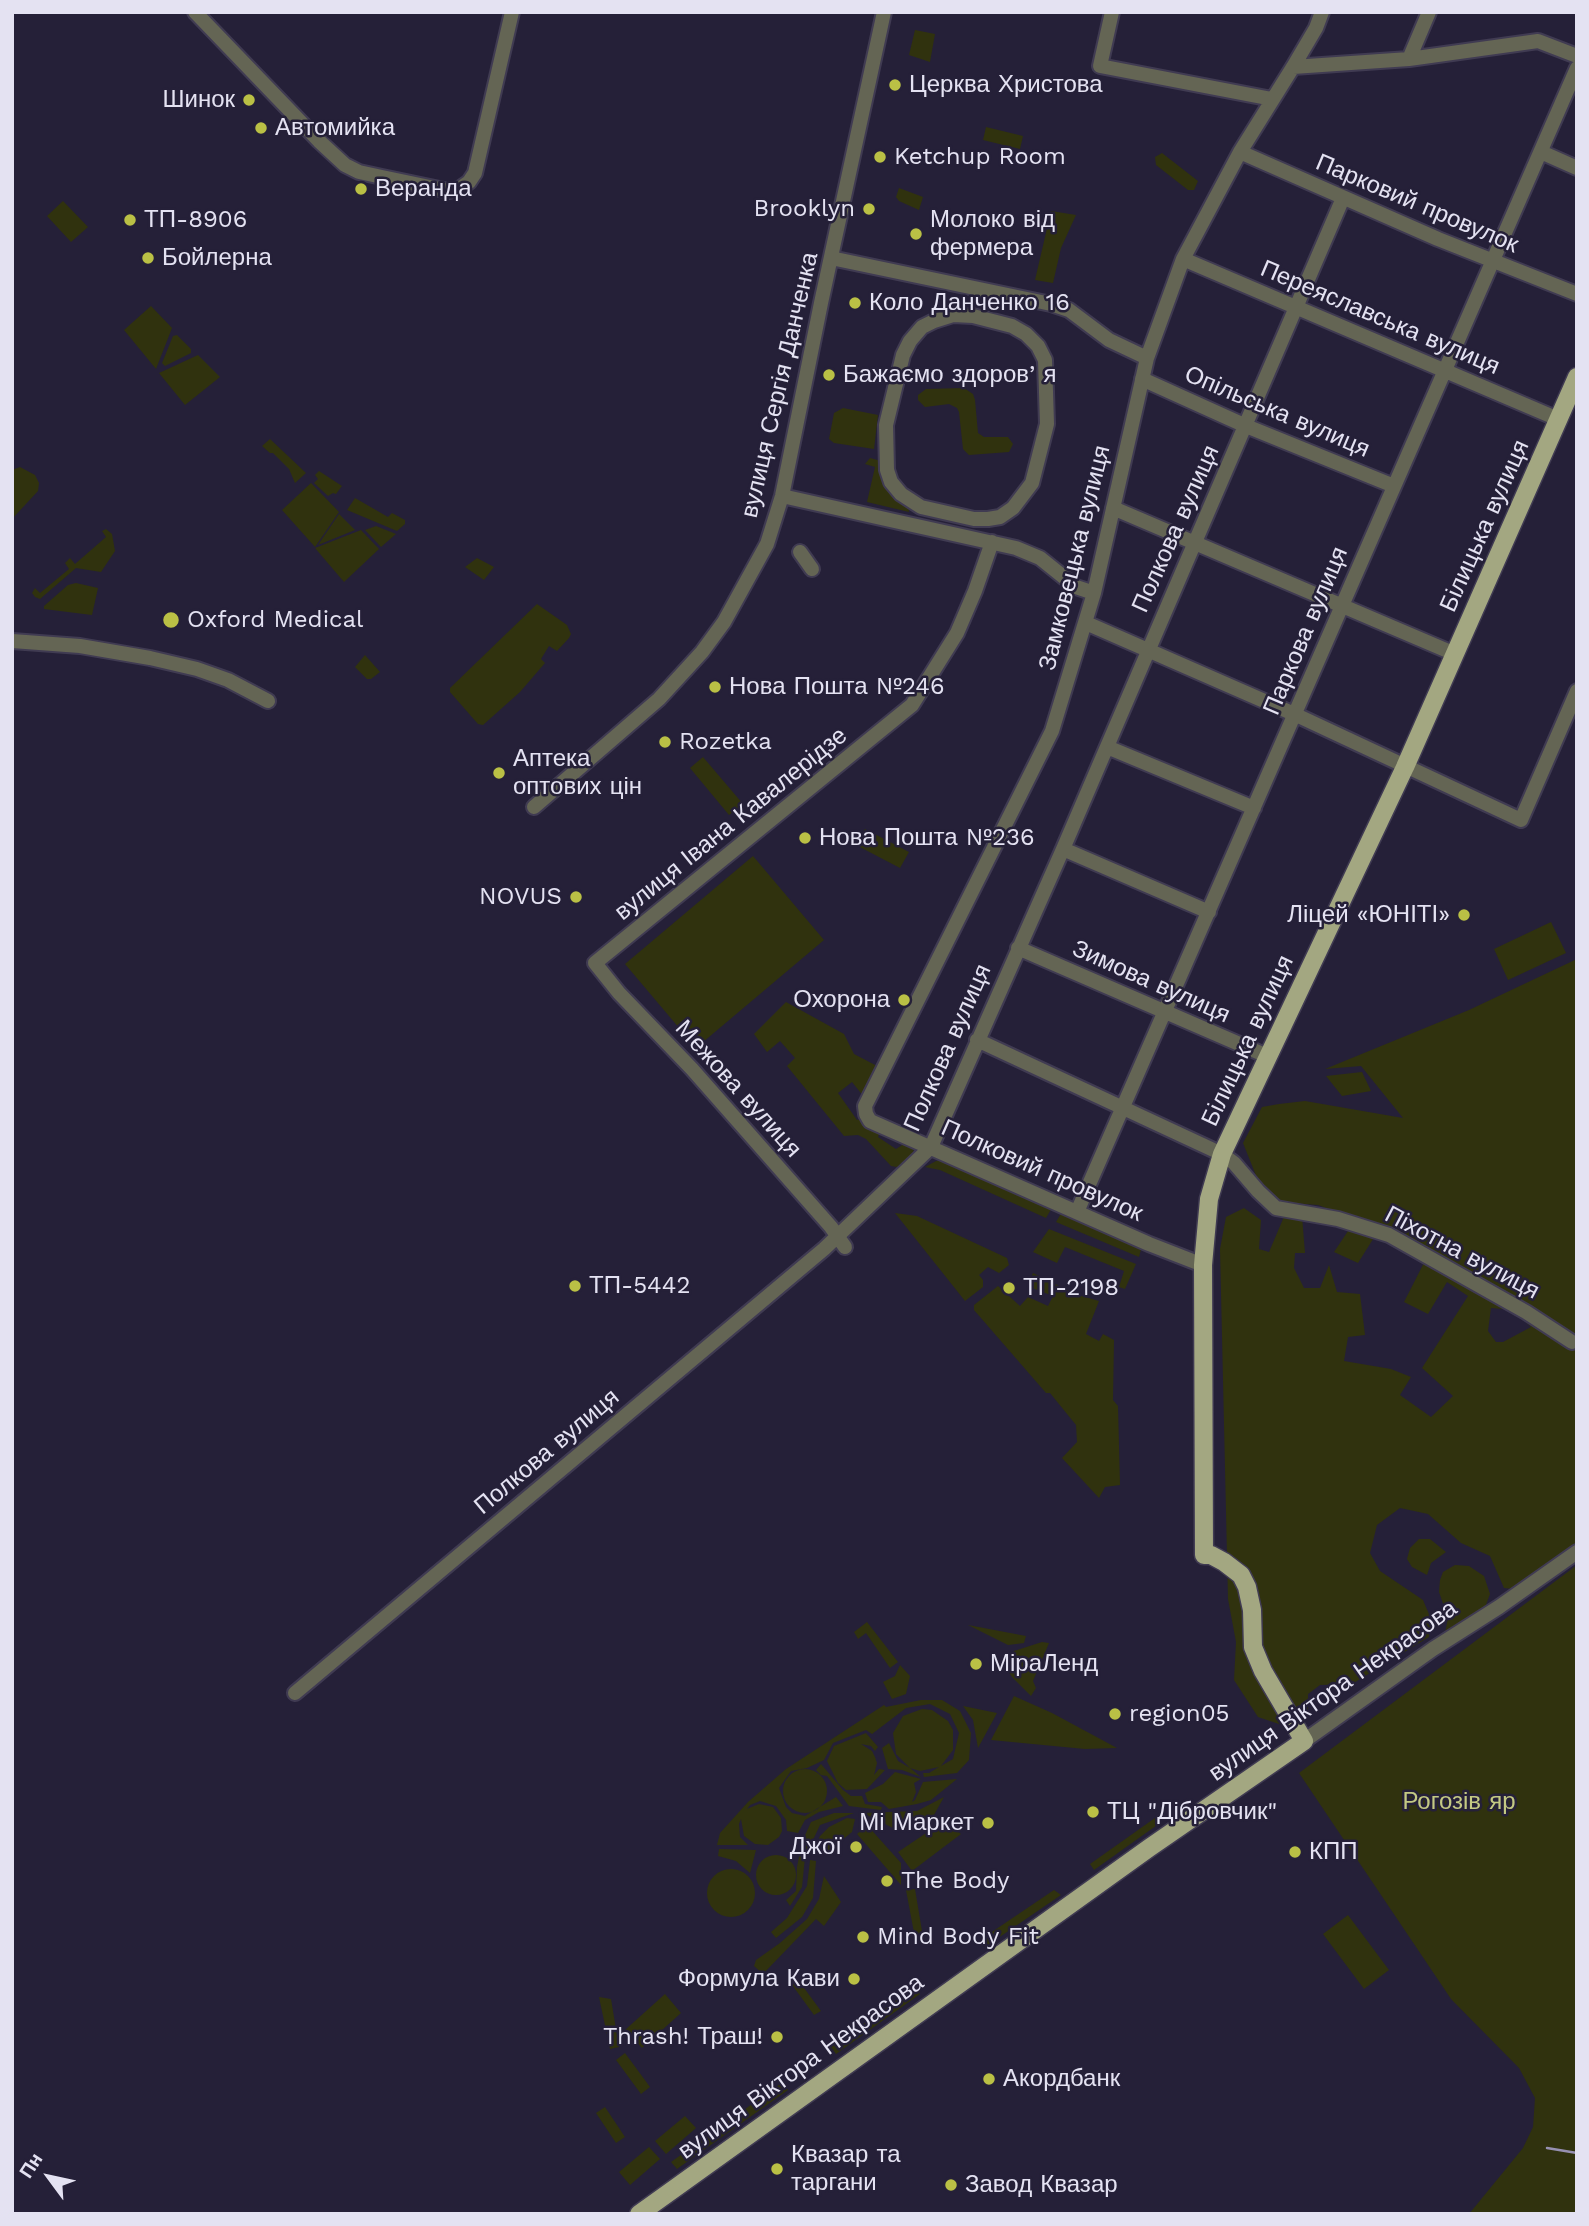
<!DOCTYPE html>
<meta charset="utf-8">
<style>
body{margin:0}
#map{position:relative;width:1589px;height:2226px;overflow:hidden;background:#252038;font-family:"Work Sans",sans-serif}
canvas{display:block}
.frame{position:absolute;inset:0;border:14px solid #e4e2f2;pointer-events:none}
.north{position:absolute;left:14px;top:2142px;width:70px;height:70px;-webkit-text-stroke:5px #252038;paint-order:stroke;rotate:303deg;font-size:19px;font-weight:700;line-height:28px;text-align:center;color:#e4e2f2}
.north::after{content:'';display:block;margin:auto;width:24px;height:32px;background:#e4e2f2;clip-path:polygon(50% 0,100% 100%,50% 72%,0 100%)}
</style>
<div id="map">
<canvas width="1589" height="2226"></canvas>
<div class="frame"></div>
<div class="north">Пн</div>
</div>
<script>
const g = document.querySelector('canvas').getContext('2d');
g.lineJoin = 'round';
function fill(path, color) { g.fillStyle = color; g.fill(path, 'evenodd'); }
const poly = rows => new Path2D(rows.map(r => 'M' + r).join(''));
function strokePath(path, color, width, dash) { g.strokeStyle = color; g.lineWidth = width; g.lineCap = dash ? 'butt' : 'round'; g.setLineDash(dash || []); g.stroke(path); }
function drawText(font, color, halo, rows, align = 'center') {
  g.font = font + ' "Work Sans",sans-serif'; g.lineWidth = 5; g.setLineDash([]); g.textBaseline = 'middle'; g.strokeStyle = halo; g.fillStyle = color; for (const [text, x, y, turn = 0] of rows) {
    g.save(); g.translate(x, y); g.rotate((+turn || 0) * Math.PI / 180); g.textAlign = isNaN(turn) ? turn : align; if (halo) g.strokeText(text, 0, 0); g.fillText(text, 0, 0); g.restore();
  }
}
fill(poly([
 [915,30,935,34,930,62,909,55],
 [986,127,1023,136,1020,149,983,140],
 [1162,153,1198,181,1194,190,1188,190,1156,165,1155,157],
 [899,188,923,197,919,210,899,201,896,197],
 [63,201,88,227,71,242,47,216],
 [1051,211,1076,215,1061,248,1053,283,1035,280],
 [151,306,172,328,156,369,124,330],
 [177,335,191,349,191,353,165,366,162,363,173,336],
 [198,355,220,377,185,405,159,373],
 [964,388,973,394,975,400,978,433,984,437,1008,437,1013,444,1009,452,969,455,963,449,959,412,957,408,949,404,925,407,918,400,918,395,926,389],
 [843,408,878,415,874,449,834,443,829,439,834,413],
 [270,439,306,473,295,483,289,469,273,453,270,453,262,446],
 [870,458,881,461,908,504,909,512,867,502,875,467,865,464],
 [20,467,35,475,39,483,38,491,12,519,12,470],
 [319,471,342,486,336,494,333,493,328,496,314,483,318,479,315,475],
 [311,483,339,512,315,547,282,510],
 [355,498,388,517,392,513,405,520,405,524,397,531,347,510],
 [339,514,355,530,318,545],
 [376,526,396,534,381,547,365,530],
 [106,529,112,534,115,551,101,572,76,568,40,599,35,597,32,593,35,588,40,593,69,569,65,563,70,558,75,564,106,537,102,531],
 [361,530,379,549,344,582,315,548],
 [477,558,494,567,484,580,465,567],
 [76,583,98,588,92,615,44,609,44,606,68,585],
 [537,604,567,625,571,634,569,638,557,651,549,646,541,659,545,663,520,692,483,725,478,724,450,692,450,688],
 [365,655,380,672,371,679,367,679,355,667],
 [703,757,743,804,729,815,690,768],
 [865,829,909,852,900,868,856,845],
 [753,856,824,940,696,1048,625,964],
 [1551,922,1566,953,1508,980,1494,949],
 [1577,959,1577,1545,1514,1589,1504,1588,1490,1556,1461,1543,1428,1514,1400,1508,1377,1525,1370,1553,1380,1571,1423,1600,1431,1619,1429,1637,1352,1684,1320,1685,1308,1694,1308,1710,1285,1726,1258,1717,1234,1680,1236,1642,1228,1599,1220,1249,1226,1217,1244,1208,1261,1220,1259,1249,1269,1252,1286,1212,1302,1216,1305,1253,1295,1253,1294,1268,1304,1288,1320,1288,1329,1265,1337,1292,1360,1294,1365,1335,1348,1337,1344,1361,1391,1369,1411,1377,1400,1395,1431,1417,1453,1396,1422,1368,1468,1296,1447,1282,1428,1314,1404,1302,1431,1249,1380,1228,1358,1263,1334,1252,1356,1219,1318,1205,1280,1202,1259,1183,1243,1143,1262,1107,1279,1104,1305,1101,1403,1118,1361,1066,1325,1069,1469,1010],
 [1491,1308,1514,1310,1531,1327,1503,1342,1496,1342,1488,1331],
 [786,1002,844,1034,854,1054,877,1066,864,1097,852,1082,838,1093,857,1120,861,1119,880,1132,878,1137,896,1149,907,1142,914,1146,913,1154,897,1167,891,1166,866,1139,858,1135,844,1136,787,1066,795,1058,780,1041,767,1052,754,1034],
 [1362,1072,1371,1091,1342,1096,1326,1076],
 [936,1161,946,1161,1053,1206,1046,1218,940,1170,925,1167],
 [1062,1212,1142,1246,1139,1257,1056,1222],
 [895,1213,917,1216,1007,1258,1009,1265,999,1273,988,1267,979,1275,983,1280,983,1287,965,1301],
 [1049,1229,1136,1264,1125,1289,1119,1287,1124,1271,1065,1247,1057,1263,1033,1252],
 [1033,1273,1078,1295,1099,1301,1086,1334,1099,1341,1103,1334,1114,1340,1113,1400,1118,1406,1120,1485,1105,1487,1099,1498,1062,1458,1077,1442,1076,1425,1050,1393,1046,1393,974,1310,974,1305,998,1286,1020,1306,1028,1297,1048,1306,1053,1296,1027,1286],
 [1419,1539,1430,1539,1446,1552,1431,1563,1427,1575,1412,1567,1407,1559,1410,1548],
 [1455,1565,1469,1566,1484,1576,1490,1594,1484,1610,1444,1638,1448,1618,1439,1592,1440,1580,1443,1572],
 [1577,1565,1577,2214,1469,2214,1523,2148,1533,2127,1535,2098,1519,2068,1451,1999,1299,1773],
 [867,1622,898,1662,890,1668,866,1633,858,1639,854,1632],
 [968,1625,1026,1636,1024,1643,1008,1645],
 [1042,1642,1049,1643,1033,1681,1036,1688,1031,1696,1012,1677,1007,1669,1014,1651],
 [900,1665,910,1676,906,1694,892,1699,883,1682,895,1676],
 [1014,1696,1052,1713,1117,1748,1085,1749,991,1740],
 [921,1700,942,1700,960,1711,971,1733,969,1760,957,1773,924,1777,923,1773,929,1773,939,1767,920,1771,910,1768,921,1777,902,1770,888,1769,882,1748,889,1743,898,1761,910,1768,896,1754,893,1733,903,1716,922,1709,932,1710,948,1721,953,1730,953,1750,941,1766,953,1759,959,1733,950,1714,930,1704,906,1708,872,1734,866,1730,833,1743,824,1760,807,1768,791,1771,779,1788,786,1807,792,1813,805,1816,836,1797,843,1806,819,1812,805,1820,798,1833,787,1831,786,1820,776,1806,760,1801,750,1805,747,1809,759,1804,773,1807,781,1818,782,1831,779,1837,768,1845,755,1844,744,1836,741,1819,739,1824,740,1837,748,1845,717,1845,720,1833,748,1802,786,1769,884,1705,886,1707],
 [963,1706,997,1713,978,1748,973,1720],
 [866,1733,878,1747,875,1751,871,1746,861,1744,872,1751,875,1757,877,1763,874,1775,879,1769,885,1770,867,1789,846,1790,838,1783,827,1761,834,1746],
 [821,1764,843,1790,851,1796,862,1796,865,1804,882,1807,881,1810,849,1806,827,1776,821,1775,816,1770],
 '783 1791a22 22 0 1 1 44 0a22 22 0 1 1-44 0Z',
 [895,1772,921,1779,914,1783,916,1792,912,1802,915,1800,923,1782,957,1779,931,1800,917,1804,889,1809,881,1802,868,1802,865,1793,883,1784],
 [944,1797,934,1815,912,1829,895,1829,863,1813,917,1811],
 [834,1813,854,1813,820,1825,805,1857,802,1887,790,1906,786,1900,796,1891,797,1867,802,1842,811,1822],
 [847,1818,855,1819,852,1832,825,1854,812,1853,820,1836,829,1827],
 [1155,1818,1160,1823,1094,1870,1090,1864],
 [944,1821,961,1834,912,1871,898,1852],
 [867,1825,901,1863,901,1885,857,1834],
 [719,1849,756,1850,750,1873,736,1861,718,1856],
 '756 1875a20 20 0 1 1 40 0a20 20 0 1 1-40 0Z',
 [810,1860,816,1861,813,1898,802,1917,776,1938,771,1932,787,1918,807,1886],
 '707 1893a24 24 0 1 1 48 0a24 24 0 1 1-48 0Z',
 [824,1876,841,1902,824,1926,816,1919,763,1974,754,1966,756,1960,780,1943,807,1919,819,1899],
 [915,1889,923,1937,915,1938,906,1890],
 [1054,1890,1061,1895,985,1947,980,1940],
 [1348,1915,1389,1970,1364,1989,1323,1934],
 [796,1977,821,2011,814,2015,790,1982],
 [915,1987,920,1994,836,2054,831,2047],
 [665,1994,681,2013,642,2048,625,2030],
 [599,1997,611,1999,619,2047,610,2049],
 [625,2053,650,2087,641,2094,616,2060],
 [783,2082,788,2090,677,2169,671,2162],
 [605,2107,625,2137,616,2143,596,2113],
 [685,2116,696,2128,666,2154,655,2141],
 [649,2147,660,2159,630,2185,619,2172]
]), '#30320e');
strokePath(poly([
 [1547,2148,1577,2153]
]), '#9690b1', 2.5);
const minor = poly([
 [195,12,319,141,345,165,359,172,382,177,449,191,459,189,469,182,475,173,512,12],
 [1112,12,1100,66,1272,99],
 [1409,59,1429,12],
 [1293,67,1409,59,1538,41,1577,56],
 [1240,152,1438,239,1577,294],
 [1541,152,1577,168],
 [831,258,1051,304,1069,310,1109,340,1147,358],
 [1183,259,1558,419],
 [953,315,973,316,1012,326,1026,334,1038,346,1045,360,1047,424,1032,483,1013,508,1000,517,988,519,974,519,921,507,901,494,891,482,887,470,886,425,903,355,910,341,922,327,934,321,953,315],
 [1142,379,1246,426,1394,486],
 [782,496,1016,548,1040,558,1076,587,1094,593],
 [1113,508,1455,654],
 [800,552,812,569],
 [1086,623,1294,714,1521,820,1577,691],
 [12,641,80,646,150,658,197,669,228,680,268,701],
 [1107,747,1254,808],
 [534,807,659,699,702,652,724,622,767,544,782,496,821,303,884,12],
 [1063,849,1209,912],
 [1018,948,1267,1056],
 [977,1040,1222,1154,1234,1163,1258,1191,1276,1208,1338,1219,1389,1235,1526,1312,1572,1342],
 [1077,1212,1577,68],
 [845,1247,831,1227,692,1069,619,993,595,963,912,705,957,633,975,591,992,542],
 [1203,1265,1149,1244,870,1121,866,1114,865,1106,1052,731,1094,593,1147,358,1183,259,1240,152,1293,67,1316,28,1322,12],
 [295,1693,824,1249,931,1147,1063,849,1343,198],
 [1304,1741,1433,1649,1499,1607,1577,1552]
]);
const major = poly([
 [639,2214,1149,1848,1304,1741,1263,1671,1253,1647,1252,1610,1247,1587,1241,1575,1224,1562,1211,1555,1204,1555,1203,1265,1209,1199,1222,1154,1405,767,1577,377]
]);
strokePath(minor, '#403b52', 18);
strokePath(major, '#403b52', 21);
strokePath(minor, '#646554', 14);
strokePath(major, '#a3a781', 18);
for (const [x, y, r, color] of [
 [895,85,7,"#bac045"],
 [249,100,7,"#bac045"],
 [261,128,7,"#bac045"],
 [880,157,7,"#bac045"],
 [361,189,7,"#bac045"],
 [869,209,7,"#bac045"],
 [130,220,7,"#bac045"],
 [916,234,7,"#bac045"],
 [148,258,7,"#bac045"],
 [855,303,7,"#bac045"],
 [829,375,7,"#bac045"],
 [171,620,9,"#bac045"],
 [715,687,7,"#bac045"],
 [665,742,7,"#bac045"],
 [499,773,7,"#bac045"],
 [805,838,7,"#bac045"],
 [576,897,7,"#bac045"],
 [1464,915,7,"#bac045"],
 [904,1000,7,"#bac045"],
 [575,1286,7,"#bac045"],
 [1009,1288,7,"#bac045"],
 [976,1664,7,"#bac045"],
 [1115,1714,7,"#bac045"],
 [1093,1812,7,"#bac045"],
 [988,1823,7,"#bac045"],
 [856,1847,7,"#bac045"],
 [1295,1852,7,"#bac045"],
 [887,1881,7,"#bac045"],
 [863,1937,7,"#bac045"],
 [854,1979,7,"#bac045"],
 [777,2037,7,"#bac045"],
 [989,2079,7,"#bac045"],
 [777,2169,7,"#bac045"],
 [951,2185,7,"#bac045"]
]) { const dot = new Path2D(); dot.arc(x, y, r, 0, 2 * Math.PI); g.fillStyle = color; g.fill(dot); strokePath(dot, '#252038', 2.5); }
drawText('24px', '#e4e2f2', '#252038', [
 ["Церква Христова",909,85],
 ["Шинок",235,100,"right"],
 ["Автомийка",275,128],
 ["Ketchup Room",894,157],
 ["Веранда",375,189],
 ["Brooklyn",855,209,"right"],
 ["ТП-8906",144,220],
 ["Молоко від",930,220],
 ["фермера",930,248],
 ["Бойлерна",162,258],
 ["Коло Данченко 16",869,303],
 ["Бажаємо здоровʼя",843,375],
 ["Oxford Medical",187,620],
 ["Нова Пошта №246",729,687],
 ["Rozetka",679,742],
 ["Аптека",513,759],
 ["оптових цін",513,787],
 ["Нова Пошта №236",819,838],
 ["NOVUS",562,897,"right"],
 ["Ліцей «ЮНІТІ»",1450,915,"right"],
 ["Охорона",890,1000,"right"],
 ["ТП-5442",589,1286],
 ["ТП-2198",1023,1288],
 ["МіраЛенд",990,1664],
 ["region05",1129,1714],
 ["ТЦ \"Дібровчик\"",1107,1812],
 ["Мі Маркет",974,1823,"right"],
 ["Джої",842,1847,"right"],
 ["КПП",1309,1852],
 ["The Body",901,1881],
 ["Mind Body Fit",877,1937],
 ["Формула Кави",840,1979,"right"],
 ["Thrash! Траш!",763,2037,"right"],
 ["Акордбанк",1003,2079],
 ["Квазар та",791,2155],
 ["таргани",791,2183],
 ["Завод Квазар",965,2185]
], 'left');
drawText('24px', '#e4e2f2', '#252038', [
 ["Парковий провулок",1417,204,23],
 ["Переяславська вулиця",1380,318,23],
 ["вулиця Сергія Данченка",780,385,-77],
 ["Опільська вулиця",1277,412,23],
 ["Білицька вулиця",1485,526,-66],
 ["Полкова вулиця",1176,529,-66],
 ["Замковецька вулиця",1075,558,-76],
 ["Паркова вулиця",1306,631,-67],
 ["вулиця Івана Кавалерідзе",731,824,-39],
 ["Зимова вулиця",1151,982,24],
 ["Білицька вулиця",1248,1041,-65],
 ["Полкова вулиця",948,1048,-66],
 ["Межова вулиця",738,1089,48],
 ["Полковий провулок",1042,1171,24],
 ["Піхотна вулиця",1462,1253,28],
 ["Полкова вулиця",547,1452,-40],
 ["вулиця Віктора Некрасова",1333,1691,-35],
 ["вулиця Віктора Некрасова",801,2067,-36]
]);
drawText('24px', '#c4c983', '#252038', [
 ["Рогозів яр",1459,1802]
]);
</script>
